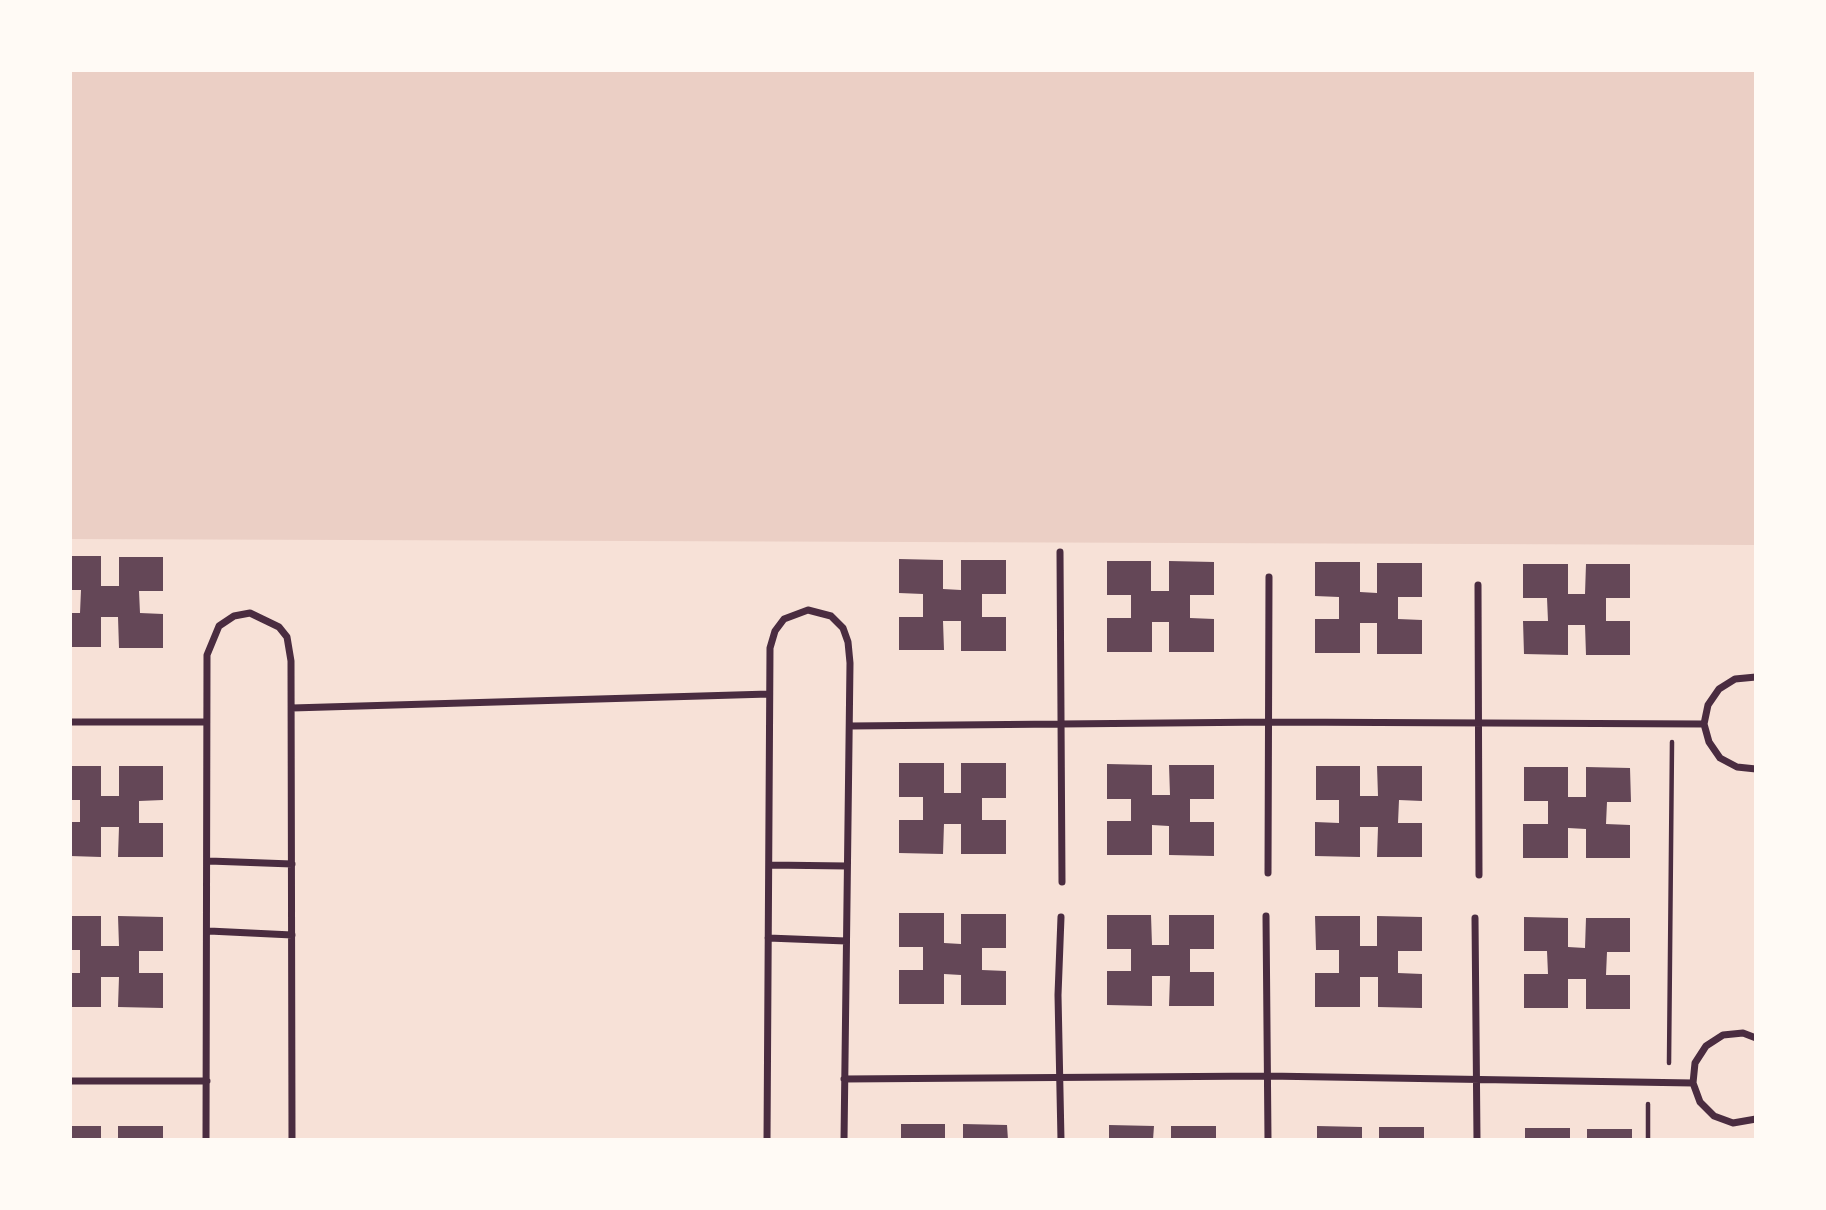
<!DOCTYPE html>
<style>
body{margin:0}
#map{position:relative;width:1826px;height:1210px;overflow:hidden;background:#f7e1d7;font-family:"Roboto Condensed",sans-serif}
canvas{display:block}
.frame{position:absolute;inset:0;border:72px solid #fffaf5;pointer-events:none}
</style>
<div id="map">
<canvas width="1826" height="1210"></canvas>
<div class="frame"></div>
</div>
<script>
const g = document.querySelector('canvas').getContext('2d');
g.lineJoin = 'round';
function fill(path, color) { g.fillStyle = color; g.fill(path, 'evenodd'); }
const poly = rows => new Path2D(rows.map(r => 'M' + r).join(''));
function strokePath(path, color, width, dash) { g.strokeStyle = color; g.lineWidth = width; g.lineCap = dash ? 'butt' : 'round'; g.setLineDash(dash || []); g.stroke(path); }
fill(poly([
 [70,70,1756,70,1756,545,70,539]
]), '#ebcfc5');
fill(poly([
 [70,556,101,556,101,586,119,586,119,557,163,557,163,591,139,591,140,613,163,614,163,648,119,648,118,617,101,617,101,647,70,647,70,613,80,613,81,590,70,590],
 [899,559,943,560,943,589,961,590,961,560,1006,560,1006,594,982,594,982,617,1006,617,1006,651,961,651,961,621,943,621,944,650,899,650,899,617,923,617,923,594,899,593],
 [1107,561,1151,561,1151,591,1169,591,1169,561,1214,562,1214,595,1190,595,1190,618,1214,619,1214,652,1169,652,1169,622,1152,622,1152,652,1107,652,1107,618,1131,618,1131,595,1107,595],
 [1315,562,1360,562,1360,592,1377,593,1377,563,1422,563,1422,597,1398,597,1398,619,1422,620,1422,654,1377,654,1377,623,1360,623,1360,653,1315,653,1315,619,1339,619,1339,597,1315,596],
 [1523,564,1568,564,1568,594,1585,594,1586,564,1630,564,1630,598,1606,598,1606,621,1630,621,1630,655,1586,655,1585,625,1568,625,1568,655,1524,654,1523,621,1548,621,1547,598,1523,598],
 [899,763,944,763,944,793,961,793,961,763,1006,763,1006,798,982,798,982,820,1006,820,1006,854,961,854,961,824,944,824,943,854,899,853,899,820,923,820,923,797,899,797],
 [1107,764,1152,765,1152,795,1170,795,1169,765,1214,765,1214,799,1190,799,1190,822,1214,822,1214,856,1169,855,1169,826,1152,825,1152,855,1107,855,1107,821,1131,821,1131,799,1107,799],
 [70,766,101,766,101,796,119,796,119,766,163,766,163,800,139,801,139,823,163,823,163,857,118,857,119,827,101,827,101,857,70,856,70,822,80,822,80,800,70,800],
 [1316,766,1360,766,1360,796,1378,796,1377,766,1422,766,1422,801,1399,800,1398,823,1422,823,1422,857,1377,857,1378,827,1360,827,1360,857,1315,856,1315,822,1339,823,1339,800,1316,800],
 [1524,767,1568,767,1568,797,1586,797,1586,767,1630,768,1631,802,1607,802,1606,824,1630,825,1630,858,1586,858,1586,829,1568,828,1568,858,1523,858,1523,824,1548,824,1548,801,1524,801],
 [899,913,944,913,944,943,961,944,961,914,1006,914,1006,948,982,948,982,970,1006,971,1006,1005,961,1005,961,975,944,974,944,1004,899,1004,899,970,923,970,923,947,899,947],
 [1107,915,1151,915,1152,945,1169,945,1169,915,1214,915,1214,949,1190,949,1190,972,1214,972,1214,1006,1169,1006,1170,976,1152,976,1152,1006,1107,1005,1107,971,1131,971,1131,949,1107,949],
 [70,916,101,916,101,946,119,946,118,916,163,917,163,951,139,951,139,973,163,973,163,1008,118,1007,119,977,101,977,101,1007,70,1007,70,973,80,973,80,950,70,950],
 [1315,916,1360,916,1360,946,1377,946,1377,916,1422,917,1422,951,1398,951,1398,973,1422,974,1422,1008,1378,1007,1378,977,1360,977,1360,1007,1315,1007,1315,973,1339,973,1339,950,1316,950],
 [1524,917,1568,918,1568,947,1585,948,1586,918,1630,918,1630,952,1607,952,1606,975,1630,975,1630,1009,1586,1009,1586,979,1568,979,1568,1008,1524,1008,1524,974,1548,974,1547,951,1524,951],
 [901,1124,945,1124,945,1140,901,1140],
 [963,1124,1007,1125,1008,1140,963,1140],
 [1109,1125,1154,1126,1153,1140,1109,1140],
 [70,1126,101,1126,101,1140,70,1140],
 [118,1126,163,1126,163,1140,118,1140],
 [1171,1126,1216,1126,1216,1140,1171,1140],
 [1317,1126,1362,1127,1362,1140,1317,1140],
 [1379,1127,1424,1127,1424,1140,1379,1140],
 [1525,1128,1570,1128,1570,1140,1525,1140],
 [1587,1129,1632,1129,1632,1140,1587,1140]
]), '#644757');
strokePath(poly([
 [1669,1063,1672,742],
 [1648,1104,1648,1140]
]), '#4a2c40', 4.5);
strokePath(poly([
 [1060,552,1062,882],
 [1478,585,1479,875],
 [1756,677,1735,679,1719,689,1708,705,1704,724,1709,742,1720,758,1737,767,1756,769],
 [292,708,769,694],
 [70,722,206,722],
 [850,726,1271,722,1704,724],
 [209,861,292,864],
 [769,865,847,866],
 [1268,873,1269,577],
 [1266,916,1268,1140],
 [1061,917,1058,995,1061,1140],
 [1475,918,1477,1140],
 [209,931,292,935],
 [768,938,846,941],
 [1756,1038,1743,1033,1723,1035,1706,1046,1695,1063,1693,1083,1700,1102,1714,1116,1733,1123,1756,1119],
 [844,1079,1267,1076,1693,1083],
 [70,1081,207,1081],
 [206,1140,207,655,219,626,234,616,250,613,279,627,287,637,291,661,292,1140],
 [767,1140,770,648,775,631,784,619,808,610,831,616,843,628,848,642,850,663,844,1140]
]), '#4a2c40', 7);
</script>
